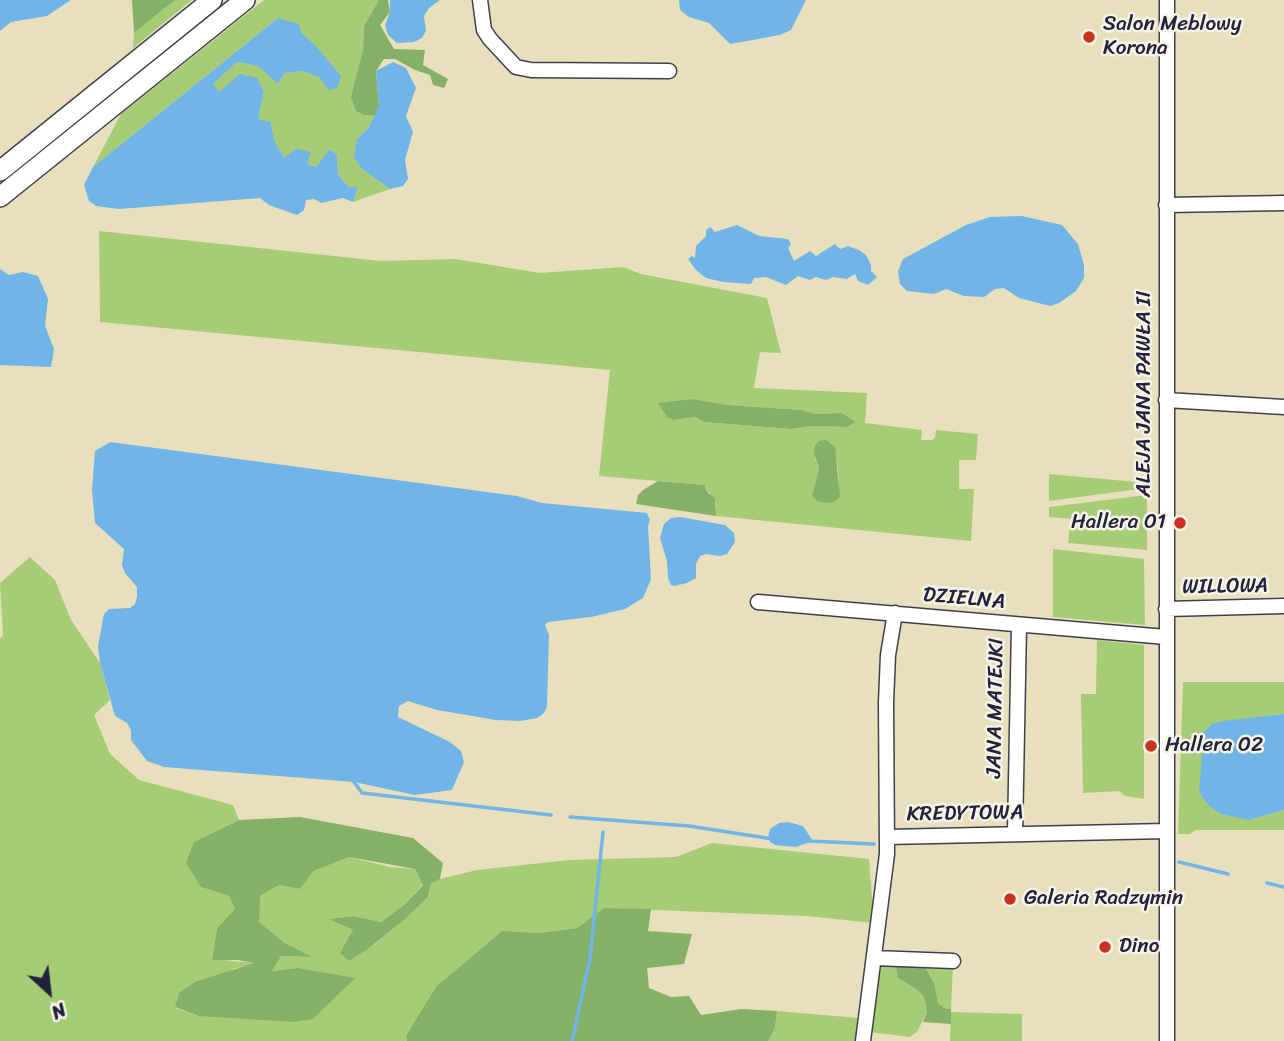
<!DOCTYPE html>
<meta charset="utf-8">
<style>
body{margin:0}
#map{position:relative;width:1284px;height:1041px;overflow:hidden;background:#e8e0bc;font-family:Sriracha,sans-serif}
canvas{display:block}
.north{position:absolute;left:14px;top:957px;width:70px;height:70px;-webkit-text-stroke:5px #f7f3e8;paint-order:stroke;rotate:153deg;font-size:19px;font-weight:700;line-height:28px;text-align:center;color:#22223b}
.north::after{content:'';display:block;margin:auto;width:24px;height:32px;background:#22223b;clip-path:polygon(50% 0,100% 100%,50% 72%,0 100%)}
</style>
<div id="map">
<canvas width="1284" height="1041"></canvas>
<div class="north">N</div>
</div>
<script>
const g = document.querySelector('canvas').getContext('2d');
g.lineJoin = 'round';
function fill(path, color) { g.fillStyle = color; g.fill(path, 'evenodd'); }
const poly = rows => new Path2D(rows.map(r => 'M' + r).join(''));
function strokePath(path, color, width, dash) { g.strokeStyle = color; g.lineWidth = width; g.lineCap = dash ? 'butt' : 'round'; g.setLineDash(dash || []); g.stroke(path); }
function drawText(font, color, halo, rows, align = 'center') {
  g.font = font + ' Sriracha,sans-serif'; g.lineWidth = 5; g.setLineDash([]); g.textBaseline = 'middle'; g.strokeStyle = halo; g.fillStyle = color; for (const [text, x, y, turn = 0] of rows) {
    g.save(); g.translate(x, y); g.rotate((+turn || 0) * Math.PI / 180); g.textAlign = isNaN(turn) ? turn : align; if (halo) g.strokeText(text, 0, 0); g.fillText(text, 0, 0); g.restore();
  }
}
fill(poly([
 [175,0,192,0,133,48,134,33],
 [264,0,379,0,364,26,363,50,359,71,364,115,375,116,369,127,357,139,362,169,390,189,353,202,358,187,349,187,338,175,337,156,331,149,316,167,307,164,310,152,284,158,274,141,271,122,258,119,264,92,218,92,212,84,237,62,258,66,278,84,283,73,302,71,319,77,314,44,278,18,93,167,121,114],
 [99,231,381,261,455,259,540,273,623,267,641,274,767,298,781,353,760,352,754,388,867,393,865,423,922,430,921,440,932,440,935,437,936,430,978,434,976,460,959,460,959,489,974,489,971,541,716,516,716,503,710,493,706,491,705,485,599,476,610,370,100,322],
 [693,399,728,405,802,410,814,414,842,413,856,422,847,427,811,426,791,429,704,422,695,417,674,420,682,401],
 [815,458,837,461,839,485,812,495,819,469],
 [1049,474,1147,483,1147,488,1049,501],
 [1147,495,1147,550,1068,543,1071,519,1049,517,1049,507],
 [1053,549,1144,559,1145,625,1053,617],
 [30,557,55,580,71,620,100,663,110,700,94,715,110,754,139,780,233,805,239,820,194,842,201,887,229,896,235,909,217,928,212,959,256,963,233,969,175,1008,199,1016,298,968,271,971,280,956,310,957,285,943,259,922,259,897,279,885,300,889,314,871,349,857,390,867,415,869,423,884,404,905,381,922,353,916,330,919,353,930,373,946,428,897,431,884,440,879,477,870,569,860,676,857,712,843,869,859,874,923,807,916,604,908,577,928,537,933,502,932,406,1036,407,1041,0,1041,0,638,3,635,0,583],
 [1097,640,1144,645,1144,799,1125,796,1119,791,1083,793,1081,694,1096,694],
 [1183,682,1284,682,1284,714,1212,724,1249,820,1284,810,1284,830,1195,830,1190,834,1178,834],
 [877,963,895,964,898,978,916,989,924,997,927,1012,917,1032,910,1037,870,1032],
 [924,964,953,965,951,1009,944,1008,938,1003,931,976],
 [777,1011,858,1018,857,1041,768,1041,775,1028],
 [951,1012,1022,1014,1022,1041,950,1041]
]), '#a7cc76');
fill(poly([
 [132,0,175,0,134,33],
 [379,0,388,0,390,12,380,25,394,49,425,50,423,65,448,79,444,88,433,85,430,75,415,70,395,59,384,59,376,71,379,106,375,116,364,115,356,111,351,97,363,50,364,26],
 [693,399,728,405,802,410,814,414,842,413,856,422,847,427,811,426,791,429,704,422,695,417,674,420,667,417,658,403],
 [826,440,835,447,840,497,834,502,825,503,817,501,812,495,819,469,814,453,815,446,819,441],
 [658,481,705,485,706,491,715,498,716,516,636,504,638,495,643,490],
 [300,817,413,838,443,863,440,879,431,884,428,897,407,917,372,946,349,961,340,953,353,930,329,919,353,916,381,922,404,905,423,885,415,869,349,857,314,871,300,889,279,885,260,896,259,922,285,943,312,957,281,956,272,971,297,968,355,978,313,1019,294,1022,199,1016,175,1007,179,993,195,982,254,963,238,960,212,960,217,928,235,909,229,896,201,887,186,863,194,842,239,820],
 [604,908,651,909,648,931,692,934,684,964,647,968,649,988,671,997,689,996,701,1015,741,1009,777,1011,775,1028,768,1041,407,1041,406,1036,436,987,502,931,537,933,577,928],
 [895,964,924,964,934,983,938,1003,944,1008,951,1009,951,1024,923,1022,927,1012,924,997,916,989,898,978]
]), '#85b067');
fill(poly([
 [0,0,71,0,47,16,11,22,0,31],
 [390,0,440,0,429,8,424,16,426,31,422,38,414,42,397,43,388,35,385,25,390,12],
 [679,0,806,0,791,30,780,35,730,44,709,23,689,17,680,10],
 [278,18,299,24,301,33,314,44,341,76,337,88,329,90,319,77,302,71,284,73,278,84,258,66,237,62,213,84,219,92,240,74,257,78,264,92,258,119,271,122,274,140,284,158,296,149,311,152,307,164,316,167,330,149,337,155,338,175,349,187,358,187,353,202,343,198,321,203,314,199,306,200,304,210,297,215,269,205,260,198,119,209,96,206,89,201,84,185,93,167],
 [393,62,406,68,416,88,406,116,413,132,405,160,408,179,403,186,390,189,362,169,354,157,357,139,369,127,379,106,376,71],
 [1022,216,1062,225,1078,244,1084,265,1084,278,1076,291,1059,303,1050,306,1019,298,1004,288,995,289,984,297,964,296,946,289,934,294,907,291,900,284,898,271,903,259,916,252,966,225,990,217],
 [737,225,759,236,788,239,791,244,788,248,794,261,810,251,816,256,835,244,840,249,848,246,859,250,866,255,871,265,871,271,877,277,868,285,858,281,855,274,847,279,833,277,826,280,816,277,810,280,798,276,786,285,766,277,754,278,751,284,723,282,706,278,696,270,688,259,692,256,695,258,696,246,706,236,706,230,710,227,715,232],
 [0,269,9,275,23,272,38,276,48,299,45,326,54,349,51,367,0,365],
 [110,442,517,496,542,503,647,513,650,520,648,526,651,579,643,598,625,609,591,617,548,622,545,625,549,635,547,707,543,714,537,718,520,721,496,720,437,710,408,701,399,706,398,717,450,742,461,751,464,762,452,790,415,795,354,782,164,767,147,761,131,740,131,730,127,723,115,716,100,663,98,646,104,614,109,609,130,608,135,604,137,597,137,587,125,573,122,565,124,549,95,523,92,490,95,451],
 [680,517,725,525,734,533,735,542,727,554,720,556,706,554,700,556,696,564,696,578,687,583,674,586,671,585,668,578,667,561,660,538,664,524,671,518],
 [1284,714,1284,810,1249,820,1221,814,1211,807,1204,800,1199,791,1204,732,1212,724,1223,721],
 [788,822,803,826,813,841,796,847,775,845,770,842,768,838,770,829,779,823]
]), '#71b4e7');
strokePath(poly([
 [354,782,362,793,551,815],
 [570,817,689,826,773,839],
 [808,841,874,844],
 [1179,862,1228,874],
 [1267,883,1284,887],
 [572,1041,590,959,603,832]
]), '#71b4e7', 3.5);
const minor = poly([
 [480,0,484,30,490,39,516,67,531,70,669,71],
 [1167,0,1167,1041],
 [1166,205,1284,203],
 [1166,400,1284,407],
 [758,602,1166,637],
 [1166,609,1284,606],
 [1015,834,1019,625],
 [887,837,1166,831],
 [874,958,953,961],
 [863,1041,887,854,886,702,888,655,895,613]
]);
const major = poly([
 [0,171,212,0],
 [0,197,245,0]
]);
strokePath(minor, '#403e4e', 17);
strokePath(major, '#403e4e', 22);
strokePath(minor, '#fff', 14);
strokePath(major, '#fff', 19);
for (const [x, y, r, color] of [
 [1089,37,7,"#c8321e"],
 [1180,523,7,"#c8321e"],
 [1151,746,7,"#c8321e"],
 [1010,899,7,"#c8321e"],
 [1105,947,7,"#c8321e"]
]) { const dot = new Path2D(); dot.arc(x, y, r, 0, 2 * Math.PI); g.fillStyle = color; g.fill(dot); strokePath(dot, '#f7f3e8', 2.5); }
drawText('21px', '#22223b', '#f7f3e8', [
 ["Salon Meblowy",1103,25],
 ["Korona",1103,49],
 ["Hallera 01",1166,523,"right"],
 ["Hallera 02",1165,746],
 ["Galeria Radzymin",1024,899],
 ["Dino",1119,947]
], 'left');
drawText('21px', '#22223b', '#f7f3e8', [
 ["ALEJA JANA PAWŁA II",1145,394,-90],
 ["WILLOWA",1225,587,-1],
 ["DZIELNA",964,599,5],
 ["JANA MATEJKI",996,708,-89],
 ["KREDYTOWA",965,814,-1]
]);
</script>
